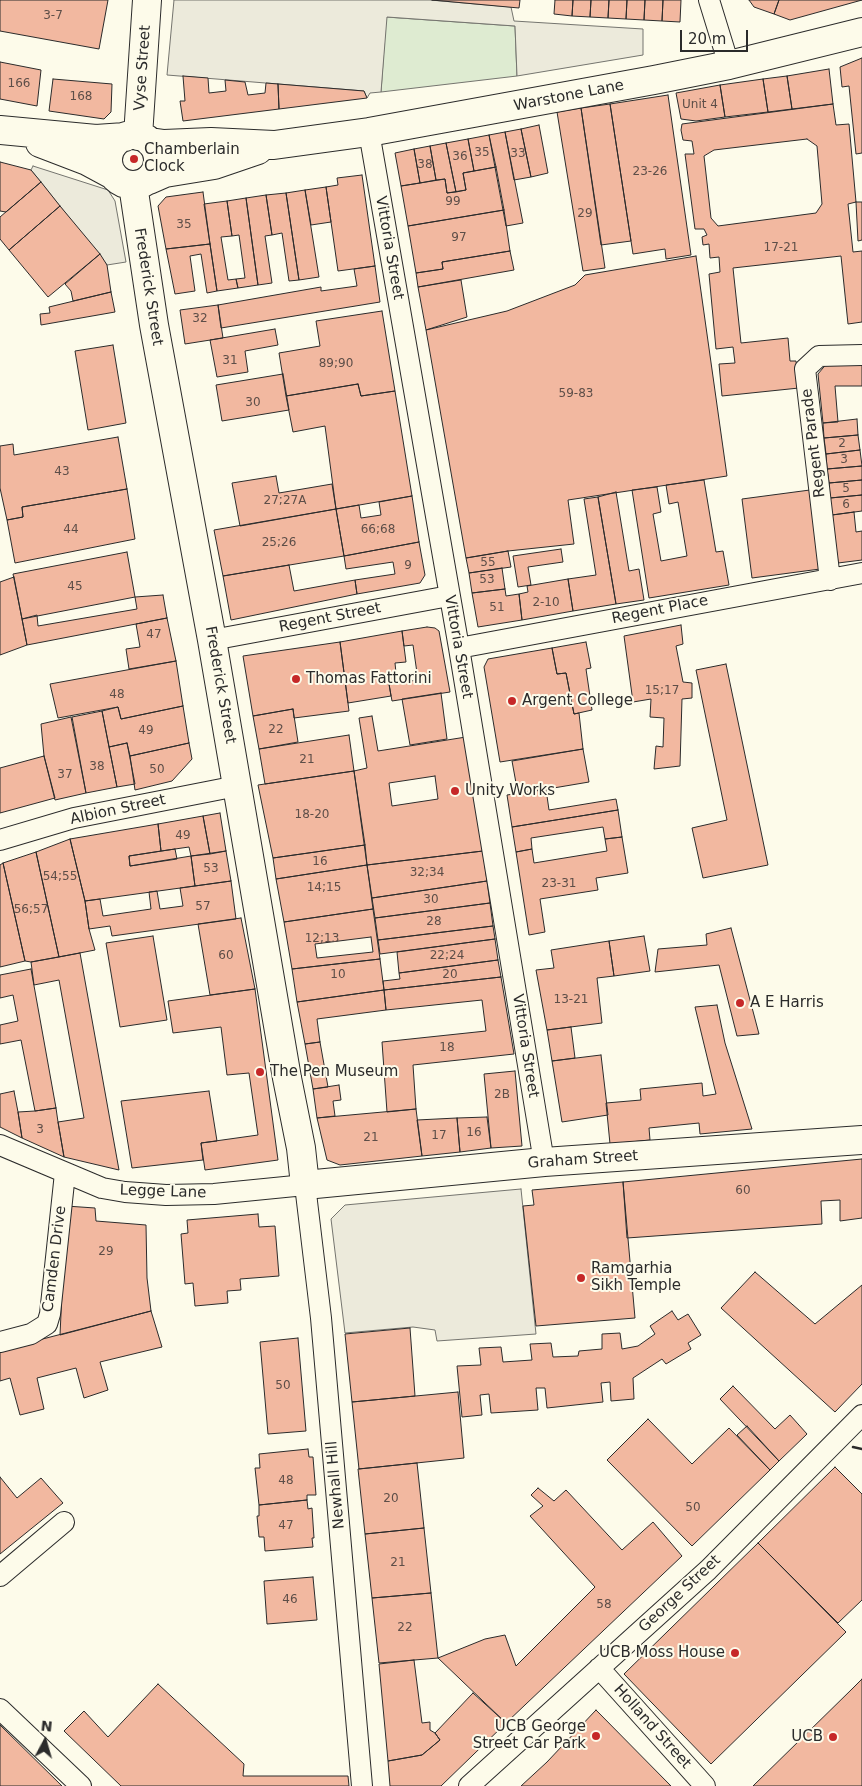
<!DOCTYPE html>
<style>
body{margin:0}
#map{position:relative;width:862px;height:1786px;overflow:hidden;background:#fdfbea;font-family:"DejaVu Sans",sans-serif}
canvas{display:block}
.north{position:absolute;left:20px;top:1716px;width:50px;height:50px;-webkit-text-stroke:4px #fdfbea;paint-order:stroke;rotate:6deg;font-size:14px;font-weight:700;line-height:20px;text-align:center;color:#2b2b2b}
.north::after{content:'';display:block;margin:auto;width:18px;height:22px;background:#2b2b2b;clip-path:polygon(50% 0,100% 100%,50% 72%,0 100%)}
.scale{position:absolute;left:680px;top:30px;width:68px;height:22px;box-sizing:border-box;border:2px solid #2b2b2b;border-top:0;padding-left:6px;font-size:15px;line-height:18px;white-space:nowrap;color:#2b2b2b;-webkit-text-stroke:4px #fdfbea;paint-order:stroke}
</style>
<div id="map">
<canvas width="862" height="1786"></canvas>
<div class="north">N</div>
<div class="scale">20 m</div>
</div>
<script>
const g = document.querySelector('canvas').getContext('2d');
g.lineJoin = 'round';
function fill(path, color) { g.fillStyle = color; g.fill(path, 'evenodd'); }
const poly = rows => new Path2D(rows.map(r => 'M' + r).join(''));
function strokePath(path, color, width, dash) { g.strokeStyle = color; g.lineWidth = width; g.lineCap = dash ? 'butt' : 'round'; g.setLineDash(dash || []); g.stroke(path); }
function drawText(font, color, halo, rows, align = 'center') {
  g.font = font + ' "DejaVu Sans",sans-serif'; g.lineWidth = 4; g.setLineDash([]); g.textBaseline = 'middle'; g.strokeStyle = halo; g.fillStyle = color; for (const [text, x, y, turn = 0] of rows) {
    g.save(); g.translate(x, y); g.rotate((+turn || 0) * Math.PI / 180); g.textAlign = isNaN(turn) ? turn : align; if (halo) g.strokeText(text, 0, 0); g.fillText(text, 0, 0); g.restore();
  }
}
const green = poly([
 [386,17,515,26,517,76,381,92,386,17]
]);
fill(green, '#deebd1');
strokePath(green, '#74746e', 1);
const parking = poly([
 [174,0,430,0,511,7,514,21,643,29,643,55,517,76,515,26,387,17,381,92,370,93,367,98,364,91,167,75,174,0],
 [33,166,108,190,115,201,126,262,107,265,31,170,33,166],
 [521,1189,536,1334,437,1341,435,1330,413,1327,345,1333,331,1219,345,1205,521,1189]
]);
fill(parking, '#eceadb');
strokePath(parking, '#74746e', 1);
const building = poly([
 [0,0,108,0,99,49,0,31,0,0],
 [432,0,520,0,519,8,432,0],
 [555,0,573,0,572,16,554,14,555,0],
 [573,0,591,0,590,17,572,16,573,0],
 [591,0,609,0,608,18,590,17,591,0],
 [609,0,627,0,626,19,608,18,609,0],
 [627,0,645,0,644,20,626,19,627,0],
 [645,0,663,0,662,21,644,20,645,0],
 [663,0,681,0,680,22,662,21,663,0],
 [749,0,779,0,774,14,754,7,749,0],
 [779,0,862,0,790,20,774,14,779,0],
 [862,58,862,153,856,154,849,86,842,87,840,67,862,58],
 [0,62,41,70,37,106,0,99,0,62],
 [829,69,833,104,792,109,787,76,829,69],
 [183,76,208,78,209,93,226,91,225,80,245,82,248,95,265,93,266,83,278,84,279,109,183,121,180,101,185,101,183,76],
 [787,76,792,109,768,112,763,79,787,76],
 [53,79,112,84,111,112,104,119,49,111,53,79],
 [763,79,768,112,725,117,720,85,763,79],
 [278,84,364,91,367,98,279,109,278,84],
 [720,85,725,117,696,121,681,119,676,93,720,85],
 [668,95,691,255,666,259,665,249,633,254,610,104,668,95],
 [610,104,631,241,601,245,581,108,610,104],
 [833,104,836,125,849,124,856,202,848,204,853,252,862,251,862,322,848,324,841,256,733,268,741,343,788,338,790,361,796,361,799,388,722,396,719,364,735,363,733,347,716,349,709,274,720,272,719,257,710,258,709,244,703,245,702,237,707,235,704,229,695,229,685,154,694,154,692,141,683,140,681,130,682,124,833,104],
 [807,139,817,146,822,204,816,213,718,226,711,218,704,156,714,150,807,139],
 [581,108,605,268,583,271,557,112,581,108],
 [539,125,548,173,531,177,521,129,539,125],
 [521,129,531,177,514,180,505,132,521,129],
 [505,132,523,223,506,226,489,135,505,132],
 [489,135,496,167,474,171,468,139,489,135],
 [468,139,474,171,463,173,466,190,456,192,446,143,468,139],
 [446,143,456,192,447,193,445,179,436,180,430,146,446,143],
 [430,146,436,180,420,183,414,149,430,146],
 [414,149,420,183,401,186,395,153,414,149],
 [0,162,31,170,41,182,6,212,0,211,0,162],
 [496,167,504,210,408,226,401,186,445,179,447,193,466,190,463,173,496,167],
 [362,175,375,266,338,271,326,187,338,185,337,178,362,175],
 [41,182,60,206,9,250,0,239,0,217,41,182],
 [326,187,331,222,311,225,305,190,326,187],
 [305,190,319,277,299,280,286,193,305,190],
 [203,192,210,244,166,249,158,206,166,197,203,192],
 [286,193,299,280,289,281,282,233,272,235,266,195,286,193],
 [266,195,272,235,265,236,272,283,258,285,246,198,266,195],
 [246,198,258,285,238,288,236,279,245,278,239,235,232,236,227,201,246,198],
 [227,201,232,236,221,237,228,280,236,279,238,288,217,291,204,204,227,201],
 [856,202,862,202,862,240,858,241,856,202],
 [60,206,100,254,48,297,9,250,60,206],
 [504,210,510,251,442,262,443,269,416,273,408,226,504,210],
 [210,244,217,291,207,293,201,254,190,256,195,291,175,294,166,249,210,244],
 [510,251,514,270,418,287,416,273,443,269,442,262,510,251],
 [100,254,107,265,111,292,73,301,71,291,65,284,100,254],
 [696,256,727,476,568,500,574,544,508,551,466,558,426,330,507,311,575,285,585,275,696,256],
 [375,266,380,302,221,328,218,305,321,287,321,291,357,286,354,269,375,266],
 [461,280,467,317,426,330,418,287,461,280],
 [111,292,115,312,41,325,40,314,50,313,49,307,111,292],
 [218,305,223,338,185,344,180,310,218,305],
 [382,311,395,391,361,396,358,384,286,396,279,353,320,346,316,321,382,311],
 [275,329,278,345,245,351,248,372,217,377,210,340,275,329],
 [113,345,126,423,88,430,75,351,113,345],
 [828,362,862,363,862,386,835,386,838,422,823,423,818,374,828,362],
 [283,374,289,410,222,421,216,385,283,374],
 [358,384,361,396,395,391,412,496,336,509,325,426,293,432,286,396,358,384],
 [857,419,858,435,824,438,823,423,857,419],
 [858,435,860,450,826,454,824,438,858,435],
 [118,437,127,489,22,507,23,517,7,520,0,488,0,446,13,444,14,455,118,437],
 [860,450,862,466,827,469,826,454,860,450],
 [862,466,862,480,829,483,827,469,862,466],
 [276,476,279,493,332,484,336,509,240,526,232,483,276,476],
 [704,480,716,552,723,551,729,585,649,598,632,490,657,487,661,512,653,514,661,561,687,556,678,502,669,504,666,485,704,480],
 [862,480,862,495,830,498,829,483,862,480],
 [127,489,135,539,15,563,7,520,23,517,22,507,127,489],
 [810,490,820,569,752,578,742,499,810,490],
 [616,492,629,571,639,569,644,600,616,604,598,497,616,492],
 [862,495,862,511,832,515,830,498,862,495],
 [412,496,419,542,344,556,336,509,359,505,361,518,381,515,379,502,412,496],
 [598,497,616,604,573,611,568,579,596,575,584,499,598,497],
 [336,509,344,556,223,576,214,530,336,509],
 [854,512,856,532,862,531,862,560,838,563,832,515,854,512],
 [419,542,425,575,420,583,357,594,355,580,395,574,393,562,346,569,344,556,419,542],
 [561,549,563,562,528,567,531,585,518,587,513,556,561,549],
 [508,551,511,567,469,573,466,558,508,551],
 [127,552,135,597,22,619,13,574,127,552],
 [289,565,294,591,355,580,357,594,231,620,223,576,289,565],
 [502,568,505,589,472,593,469,573,502,568],
 [14,577,27,645,0,655,0,582,14,577],
 [568,579,573,611,522,620,519,594,528,592,527,586,568,579],
 [505,589,506,596,519,594,522,620,478,627,472,593,505,589],
 [163,595,167,618,27,645,22,619,37,615,38,626,137,609,135,597,163,595],
 [167,618,176,661,129,669,126,649,140,647,136,624,167,618],
 [681,625,683,644,676,646,683,682,692,683,692,698,682,699,680,766,654,769,656,746,663,747,664,718,650,717,651,699,633,702,624,636,681,625],
 [427,627,435,628,439,631,450,692,392,701,389,684,418,680,413,645,404,646,402,631,427,627],
 [402,631,406,662,395,663,397,683,389,684,391,696,348,703,340,642,402,631],
 [340,642,349,711,294,718,293,709,253,716,243,656,340,642],
 [586,642,591,668,586,669,592,710,574,714,566,673,557,674,552,648,586,642],
 [552,648,557,674,566,673,574,714,579,713,583,749,500,762,484,667,488,659,552,648],
 [176,661,183,706,121,719,118,707,58,718,50,684,176,661],
 [726,664,768,865,703,878,692,828,727,820,696,670,726,664],
 [441,693,447,739,410,745,402,699,441,693],
 [183,706,189,743,130,756,127,743,109,747,102,711,118,707,121,719,183,706],
 [293,709,298,742,259,749,253,716,293,709],
 [102,711,117,787,86,793,72,717,102,711],
 [372,716,378,751,466,737,483,851,367,865,354,771,367,768,359,718,372,716],
 [435,776,438,799,392,806,389,783,435,776],
 [71,717,86,793,55,800,44,756,41,724,71,717],
 [349,735,354,771,265,784,259,749,349,735],
 [127,743,135,784,117,787,109,747,127,743],
 [189,743,192,759,172,781,135,790,130,756,189,743],
 [583,749,589,782,518,794,512,761,583,749],
 [44,756,55,798,0,813,0,768,44,756],
 [354,771,365,845,273,858,258,785,354,771],
 [546,789,549,810,616,799,618,810,512,827,507,795,546,789],
 [618,810,622,837,605,839,603,827,531,838,532,849,516,852,512,827,618,810],
 [220,813,226,851,210,854,203,816,220,813],
 [203,816,210,854,191,856,189,847,161,851,158,824,203,816],
 [158,824,161,851,129,856,130,866,191,856,195,886,85,901,70,839,158,824],
 [622,837,628,873,596,878,598,890,540,899,545,932,529,935,516,852,532,849,534,863,607,851,605,839,622,837],
 [70,839,85,901,89,929,95,950,59,957,36,852,70,839],
 [365,845,367,865,276,879,273,858,365,845],
 [175,849,177,859,130,866,129,856,175,849],
 [226,851,231,881,195,886,191,856,226,851],
 [483,851,487,881,372,898,367,865,483,851],
 [36,852,59,957,31,962,25,961,3,863,36,852],
 [3,863,25,961,0,967,0,865,3,863],
 [367,865,373,909,284,922,276,879,367,865],
 [231,881,236,919,112,936,110,926,89,929,85,901,100,899,103,916,151,909,149,892,157,891,160,909,183,906,180,888,231,881],
 [487,881,490,903,375,918,372,898,487,881],
 [490,903,493,926,378,940,375,918,490,903],
 [373,909,380,959,292,969,284,922,373,909],
 [371,937,373,952,317,958,315,944,371,937],
 [241,918,255,989,210,995,198,924,241,918],
 [493,926,495,939,380,954,378,940,493,926],
 [731,928,759,1034,737,1036,719,965,655,972,658,949,707,945,706,934,731,928],
 [153,936,167,1020,120,1027,106,943,153,936],
 [644,936,650,971,614,976,609,941,644,936],
 [495,939,498,960,399,973,397,952,495,939],
 [609,941,614,976,597,978,602,1023,547,1030,536,970,554,968,551,950,609,941],
 [80,953,119,1170,64,1157,58,1122,84,1118,59,980,34,985,31,962,80,953],
 [380,959,384,990,297,1002,292,969,380,959],
 [498,960,501,977,384,990,383,981,400,979,399,973,498,960],
 [31,969,56,1108,35,1111,21,1040,0,1044,0,1025,18,1021,13,995,0,998,0,975,31,969],
 [501,977,514,1054,413,1065,416,1109,387,1112,382,1042,486,1031,482,1000,386,1010,384,990,501,977],
 [255,989,278,1160,205,1170,201,1143,258,1135,249,1073,227,1075,221,1027,173,1033,168,1001,255,989],
 [384,990,386,1010,317,1019,320,1042,305,1044,297,1002,384,990],
 [717,1005,725,1043,752,1129,700,1134,699,1123,649,1128,650,1140,610,1144,606,1103,641,1100,640,1089,702,1083,703,1096,716,1094,695,1007,717,1005],
 [571,1027,575,1058,552,1061,547,1030,571,1027],
 [320,1042,328,1087,313,1089,305,1044,320,1042],
 [601,1055,608,1115,562,1122,552,1061,601,1055],
 [515,1071,522,1146,491,1148,484,1074,515,1071],
 [339,1085,341,1100,333,1101,335,1116,317,1118,313,1089,339,1085],
 [14,1091,18,1112,22,1138,0,1127,0,1094,14,1091],
 [209,1091,217,1141,201,1143,203,1160,132,1168,121,1101,209,1091],
 [56,1108,58,1122,64,1157,22,1138,18,1112,35,1111,56,1108],
 [416,1109,422,1156,340,1165,327,1160,317,1118,416,1109],
 [487,1117,491,1148,460,1152,457,1118,487,1117],
 [457,1118,460,1152,422,1156,417,1120,457,1118],
 [862,1159,862,1218,840,1221,840,1200,821,1201,822,1224,627,1238,623,1182,862,1159],
 [623,1182,635,1318,536,1326,523,1206,534,1205,532,1190,623,1182],
 [66,1206,95,1208,96,1221,146,1225,147,1278,151,1311,60,1335,66,1206],
 [258,1214,259,1227,275,1226,279,1276,240,1279,241,1290,227,1291,228,1303,195,1306,193,1283,185,1284,181,1234,188,1233,187,1220,258,1214],
 [755,1272,815,1324,862,1285,862,1384,835,1412,721,1308,755,1272],
 [151,1311,162,1347,100,1362,108,1390,84,1398,76,1368,37,1378,44,1409,20,1415,10,1378,0,1381,0,1350,151,1311],
 [672,1311,678,1320,688,1314,701,1335,688,1343,691,1349,666,1364,662,1359,633,1378,634,1399,611,1401,610,1382,601,1383,603,1402,547,1408,545,1388,536,1388,538,1410,491,1413,489,1394,480,1395,482,1415,462,1417,457,1366,481,1365,479,1348,501,1347,503,1362,532,1360,530,1344,551,1343,553,1357,578,1356,579,1351,602,1349,602,1334,620,1333,622,1349,638,1346,655,1334,650,1326,672,1311],
 [410,1328,415,1396,352,1402,345,1334,410,1328],
 [298,1338,306,1431,268,1434,260,1342,298,1338],
 [733,1386,775,1429,790,1415,807,1434,779,1461,720,1399,733,1386],
 [458,1392,464,1458,359,1469,352,1402,458,1392],
 [648,1419,692,1464,729,1428,770,1470,692,1546,607,1460,648,1419],
 [747,1426,779,1461,770,1470,737,1435,747,1426],
 [308,1449,309,1457,313,1457,316,1495,307,1495,307,1500,259,1505,255,1468,260,1468,259,1454,308,1449],
 [417,1463,424,1528,365,1534,358,1469,417,1463],
 [835,1467,862,1494,862,1600,838,1623,758,1543,835,1467],
 [0,1477,17,1498,41,1478,63,1503,0,1554,0,1477],
 [538,1488,554,1501,566,1490,622,1550,653,1522,682,1556,506,1723,438,1658,485,1639,505,1635,516,1666,595,1587,530,1516,543,1506,531,1495,538,1488],
 [307,1500,308,1509,312,1508,314,1538,312,1538,313,1547,265,1551,264,1537,259,1537,257,1516,259,1516,259,1505,307,1500],
 [424,1528,431,1593,372,1598,365,1534,424,1528],
 [758,1543,846,1632,711,1764,624,1674,758,1543],
 [313,1577,317,1620,267,1624,264,1581,313,1577],
 [431,1593,438,1658,379,1663,372,1598,431,1593],
 [414,1660,422,1723,430,1722,430,1730,435,1733,440,1740,422,1755,388,1761,379,1664,414,1660],
 [862,1679,862,1786,753,1786,853,1688,862,1679],
 [158,1684,244,1764,243,1776,348,1776,349,1786,121,1786,64,1731,84,1711,108,1737,158,1684],
 [473,1693,506,1723,441,1786,390,1786,388,1761,422,1755,440,1740,435,1733,473,1693],
 [596,1710,671,1786,521,1786,547,1762,596,1710],
 [0,1725,62,1786,0,1786,0,1725]
]);
fill(building, '#f2b8a0');
strokePath(building, '#2b2b2b', 1);
const street = poly([
 [709,0,729,65],
 [369,132,459,648,544,1162],
 [830,580,805,369,819,356,862,355],
 [212,640,449,596],
 [459,648,862,573],
 [0,840,74,818,237,786],
 [0,1145,102,1188,125,1192,166,1195,214,1194,305,1185,321,1318,362,1786],
 [0,1342,31,1334,47,1324,50,1314,65,1173],
 [0,1576,64,1522],
 [599,1668,705,1786],
 [0,1709,81,1786],
 [469,1786,708,1570,862,1415]
]);
const secondary = poly([
 [0,130,96,139,125,137],
 '108 160a25 25 0 1 1 50 0a25 25 0 1 1-50 0Z',
 [138,136,147,0],
 [150,142,164,144,211,142,274,145,369,132,654,80,729,65,862,32],
 [40,143,87,161,113,175],
 [149,180,165,173,214,165,258,150],
 [133,185,154,325,212,640,287,1078,301,1148,305,1185,544,1162,862,1140]
]);
strokePath(street, '#2b2b2b', 22);
strokePath(secondary, '#2b2b2b', 30);
strokePath(street, '#fdfbea', 20);
strokePath(secondary, '#fdfbea', 28);
strokePath(poly([
 [853,1447,862,1449]
]), '#2b2b2b', 2.5);
for (const [x, y, r, color] of [
 [134,159,5,"#c62828"],
 [296,679,5,"#c62828"],
 [512,701,5,"#c62828"],
 [455,791,5,"#c62828"],
 [740,1003,5,"#c62828"],
 [260,1072,5,"#c62828"],
 [581,1278,5,"#c62828"],
 [735,1653,5,"#c62828"],
 [596,1736,5,"#c62828"],
 [833,1737,5,"#c62828"]
]) { const dot = new Path2D(); dot.arc(x, y, r, 0, 2 * Math.PI); g.fillStyle = color; g.fill(dot); strokePath(dot, '#fdfbea', 2); }
drawText('12px', '#5d4e48', null, [
 ["3-7",53,16],
 ["166",19,84],
 ["168",81,97],
 ["Unit 4",700,105],
 ["35",482,153],
 ["33",518,154],
 ["36",460,157],
 ["38",425,165],
 ["23-26",650,172],
 ["99",453,202],
 ["29",585,214],
 ["35",184,225],
 ["97",459,238],
 ["17-21",781,248],
 ["32",200,319],
 ["31",230,361],
 ["89;90",336,364],
 ["59-83",576,394],
 ["30",253,403],
 ["2",842,444],
 ["3",844,460],
 ["43",62,472],
 ["5",846,489],
 ["27;27A",285,501],
 ["6",846,505],
 ["44",71,530],
 ["66;68",378,530],
 ["25;26",279,543],
 ["55",488,563],
 ["9",408,566],
 ["53",487,580],
 ["45",75,587],
 ["2-10",546,603],
 ["51",497,608],
 ["47",154,635],
 ["15;17",662,691],
 ["48",117,695],
 ["22",276,730],
 ["49",146,731],
 ["21",307,760],
 ["38",97,767],
 ["50",157,770],
 ["37",65,775],
 ["18-20",312,815],
 ["49",183,836],
 ["16",320,862],
 ["53",211,869],
 ["32;34",427,873],
 ["54;55",60,877],
 ["23-31",559,884],
 ["14;15",324,888],
 ["30",431,900],
 ["57",203,907],
 ["56;57",31,910],
 ["28",434,922],
 ["12;13",322,939],
 ["60",226,956],
 ["22;24",447,956],
 ["10",338,975],
 ["20",450,975],
 ["13-21",571,1000],
 ["18",447,1048],
 ["2B",502,1095],
 ["3",40,1130],
 ["16",474,1133],
 ["17",439,1136],
 ["21",371,1138],
 ["60",743,1191],
 ["29",106,1252],
 ["50",283,1386],
 ["48",286,1481],
 ["20",391,1499],
 ["50",693,1508],
 ["47",286,1526],
 ["21",398,1563],
 ["46",290,1600],
 ["58",604,1605],
 ["22",405,1628]
]);
drawText('15px', '#2b2b2b', '#fdfbea', [
 ["Vyse Street",143,68,-86],
 ["Warstone Lane",569,96,-11],
 ["Vittoria Street",389,248,80],
 ["Frederick Street",148,287,81],
 ["Regent Parade",814,443,-97],
 ["Regent Place",660,610,-11],
 ["Regent Street",330,618,-11],
 ["Vittoria Street",458,647,80],
 ["Frederick Street",220,685,80],
 ["Albion Street",118,810,-12],
 ["Vittoria Street",525,1046,81],
 ["Graham Street",583,1160,-4],
 ["Legge Lane",163,1192,2],
 ["Camden Drive",55,1259,-83],
 ["Newhall Hill",336,1485,-95],
 ["George Street",680,1594,-43],
 ["Holland Street",652,1727,48]
]);
drawText('15px', '#2b2b2b', '#fdfbea', [
 ["Chamberlain",144,150],
 ["Clock",144,167],
 ["Thomas Fattorini",306,679],
 ["Argent College",522,701],
 ["Unity Works",465,791],
 ["A E Harris",750,1003],
 ["The Pen Museum",270,1072],
 ["Ramgarhia",591,1269],
 ["Sikh Temple",591,1286],
 ["UCB Moss House",725,1653,"right"],
 ["UCB George",586,1727,"right"],
 ["Street Car Park",586,1744,"right"],
 ["UCB",823,1737,"right"]
], 'left');
</script>
